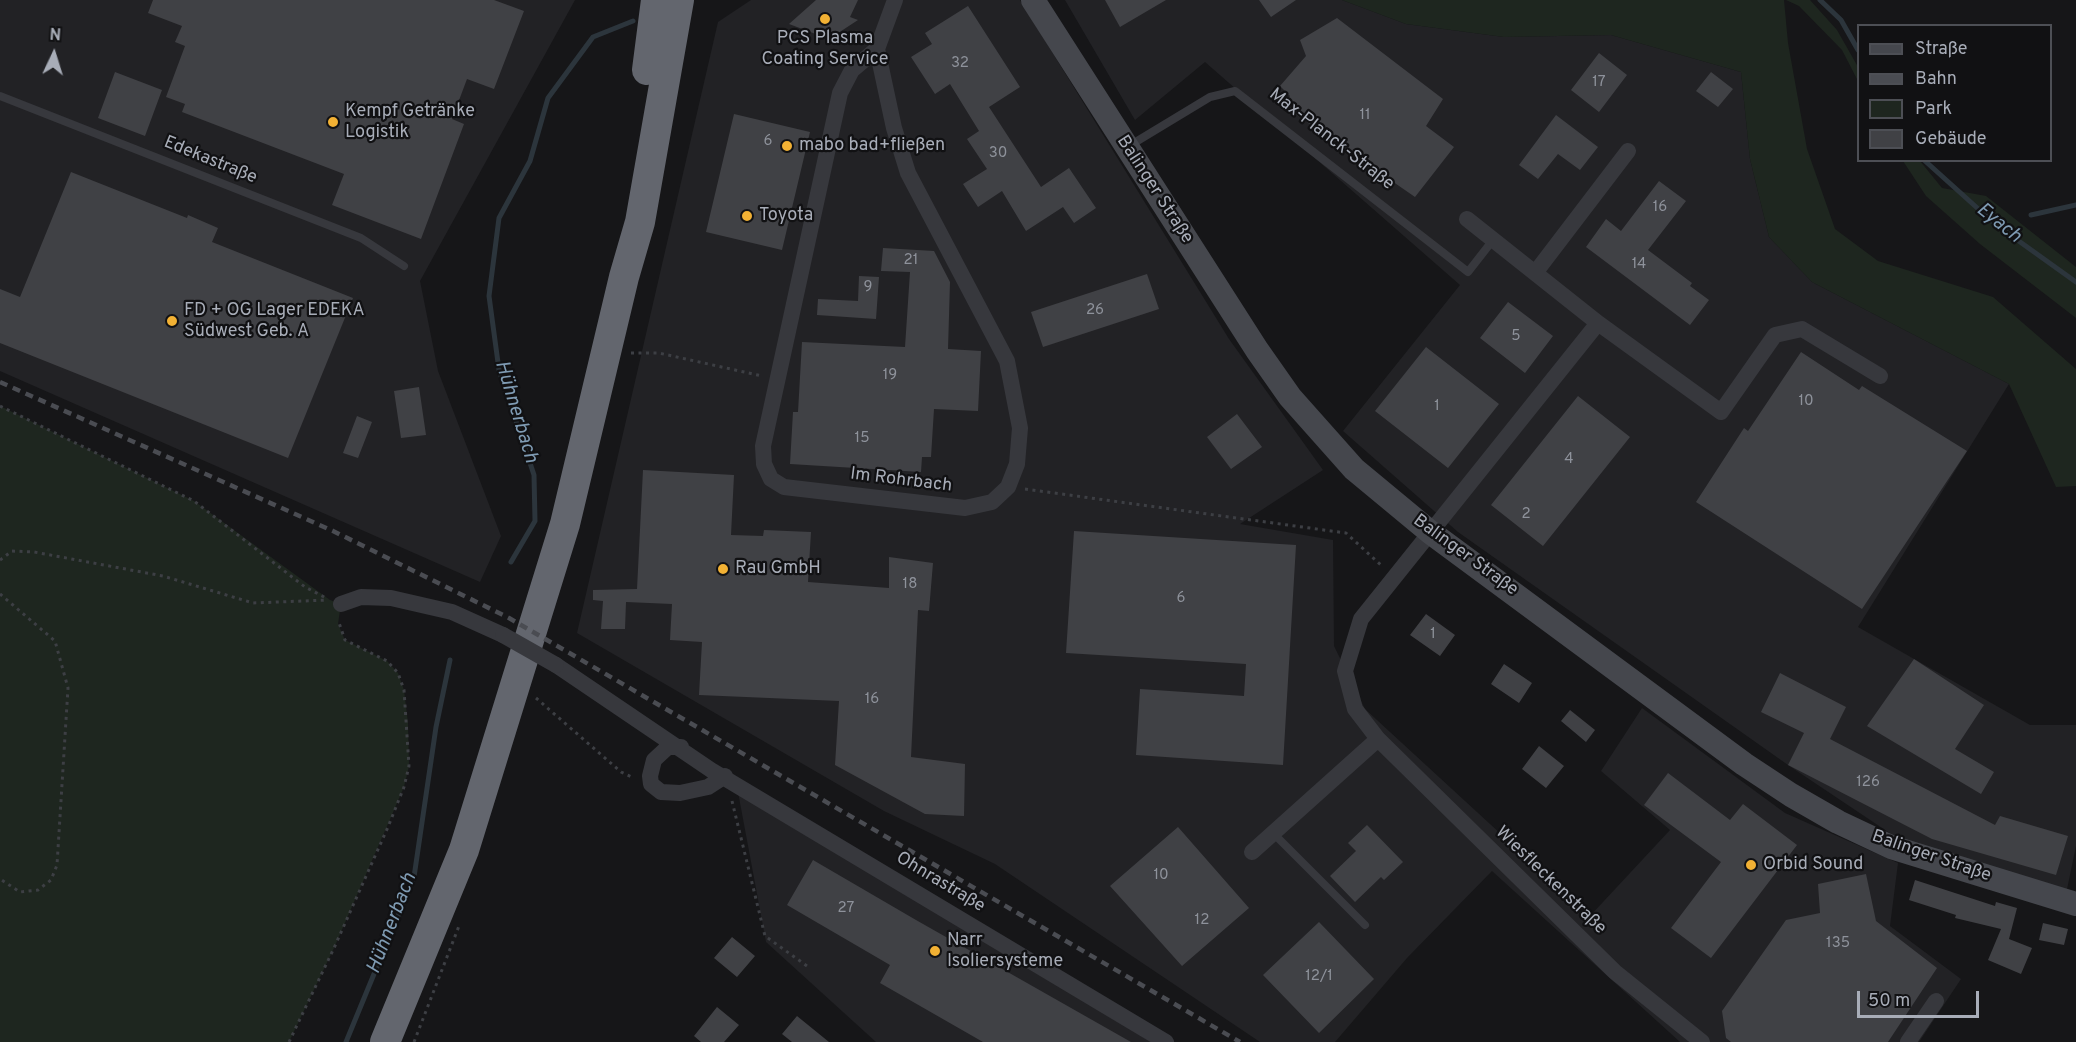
<!DOCTYPE html>
<meta charset="utf-8">
<style>
body{margin:0}
#map{position:relative;width:2076px;height:1042px;overflow:hidden;background:#161618;font-family:Overpass,sans-serif}
canvas{display:block}
.legend{position:absolute;left:1857px;top:24px;width:195px;height:138px;box-sizing:border-box;background:#111113;border:2px solid #4d4f55;margin:0;padding:8px 10px;list-style:none;font-size:18px;color:#a8adb8}
.legend li{display:flex;align-items:center;gap:12px;height:30px}
.legend b{width:30px;border:2px solid #4d4f55}
.north{position:absolute;left:24px;top:24px;width:60px;height:60px;-webkit-text-stroke:4px #111113;paint-order:stroke;rotate:4deg;font-size:16px;font-weight:700;line-height:24px;text-align:center;color:#a8adb8}
.north::after{content:'';display:block;margin:auto;width:21px;height:27px;background:#a8adb8;clip-path:polygon(50% 0,100% 100%,50% 72%,0 100%)}
.scale{position:absolute;left:1857px;top:991px;width:122px;height:27px;box-sizing:border-box;border:3px solid #a8adb8;border-top:0;padding-left:8px;font-size:18px;line-height:21px;white-space:nowrap;color:#a8adb8;-webkit-text-stroke:4px #111113;paint-order:stroke}
</style>
<div id="map">
<canvas width="2076" height="1042"></canvas>
<ul class="legend">
<li><b style="height:8px;background:#45474d"></b>Straße</li>
<li><b style="height:8px;background:#4a4c52"></b>Bahn</li>
<li><b style="height:16px;background:#1e261f"></b>Park</li>
<li><b style="height:16px;background:#404145"></b>Gebäude</li>
</ul>
<div class="north">N</div>
<div class="scale">50 m</div>
</div>
<script>
const g = document.querySelector('canvas').getContext('2d');
g.lineJoin = 'round';
function fill(path, color) { g.fillStyle = color; g.fill(path, 'evenodd'); }
const poly = rows => new Path2D(rows.map(r => 'M' + r).join(''));
function strokePath(path, color, width, dash) { g.strokeStyle = color; g.lineWidth = width; g.lineCap = dash ? 'butt' : 'round'; g.setLineDash(dash || []); g.stroke(path); }
function drawText(font, color, halo, rows, align = 'center') {
  g.font = font + ' Overpass,sans-serif'; g.lineWidth = 4.5; g.setLineDash([]); g.textBaseline = 'middle'; g.strokeStyle = halo; g.fillStyle = color; for (const [text, x, y, turn = 0] of rows) {
    g.save(); g.translate(x, y); g.rotate((+turn || 0) * Math.PI / 180); g.textAlign = isNaN(turn) ? turn : align; if (halo) g.strokeText(text, 0, 0); g.fillText(text, 0, 0); g.restore();
  }
}
fill(poly([
 [0,0,575,0,420,281,438,371,501,536,480,582,0,371],
 [751,0,1020,0,1229,339,1323,470,1240,524,1333,540,1334,646,1365,709,1590,916,1670,830,1601,771,1642,708,1785,813,1898,863,1890,926,1961,979,1919,1042,1680,1042,1492,871,1407,958,1335,1042,1260,1042,995,864,884,811,577,633,718,22],
 [1065,0,1342,0,1406,24,1504,37,1611,35,1741,72,1750,159,1769,237,1812,282,2009,384,1858,627,2030,725,2076,725,2076,846,2066,894,1900,840,1788,765,1458,532,1343,431,1460,285,1205,62,1135,120],
 [735,776,1151,1042,876,1042,766,942]
]), '#222225');
fill(poly([
 [1342,0,1784,0,1788,43,1807,149,1835,229,1878,261,1993,297,2076,369,2076,486,2056,487,2009,384,1812,282,1769,237,1750,159,1741,72,1611,35,1504,37,1406,24],
 [1786,0,1810,0,1837,30,1858,67,1858,81,1842,50,1799,6],
 [1903,161,1920,161,1942,188,1986,196,2076,267,2076,318,1980,244,1926,196],
 [0,406,194,501,330,600,341,604,338,624,345,640,387,661,398,673,404,690,408,723,409,766,404,787,334,948,289,1042,0,1042]
]), '#1e261f');
strokePath(poly([
 [1820,0,1841,20,1858,50],
 [1924,160,1995,224,2076,282],
 [2031,215,2076,205],
 [511,562,535,521,534,475,499,370,489,296,499,218,530,161,548,98,593,37,633,21],
 [346,1042,414,877,436,727,450,660]
]), '#2c353c', 5);
fill(poly([
 [153,0,494,0,524,11,494,89,467,79,452,119,464,124,421,239,332,205,344,174,182,112,185,104,166,97,185,46,175,42,182,26,148,13],
 [816,0,858,0,850,17,858,20,829,39,789,24],
 [1105,0,1166,0,1120,27],
 [1259,0,1296,0,1271,17],
 [968,6,1020,87,989,107,1041,187,1069,168,1096,208,1074,223,1063,207,1026,231,1002,191,978,207,963,184,987,169,967,139,979,131,950,84,935,94,911,57,932,44,925,33],
 [1337,18,1443,99,1426,126,1454,147,1415,197,1282,105,1290,96,1280,86,1306,56,1300,40],
 [1599,53,1627,75,1599,112,1571,90],
 [115,72,162,90,145,136,98,118],
 [1711,72,1733,89,1718,107,1696,91],
 [734,114,810,132,782,250,706,232],
 [1556,115,1598,147,1580,170,1558,154,1538,179,1519,165],
 [71,172,187,218,188,215,218,228,212,242,353,298,288,458,0,343,0,289,20,297],
 [1659,181,1686,201,1648,250,1692,283,1690,286,1709,300,1690,325,1586,247,1606,219,1621,231],
 [883,248,934,251,950,282,948,349,981,351,978,411,934,409,931,457,922,457,921,472,790,464,793,412,798,412,802,342,905,347,910,272,881,271],
 [1147,274,1159,309,1043,347,1031,312],
 [859,276,879,277,876,319,817,315,818,299,858,301],
 [1508,302,1553,336,1525,373,1480,338],
 [1426,347,1499,404,1448,468,1375,411],
 [1801,352,1859,390,1862,386,1967,451,1862,609,1696,502,1744,428,1748,431],
 [419,387,426,435,401,438,394,391],
 [1578,396,1630,437,1543,546,1491,505],
 [1237,414,1262,447,1231,469,1207,437],
 [357,416,372,422,358,458,343,453],
 [643,470,734,475,731,535,763,536,764,530,811,532,808,582,889,588,889,557,933,563,929,611,918,610,911,757,965,764,964,816,925,814,835,765,839,701,699,695,702,642,670,640,672,604,626,602,625,629,601,629,603,601,593,600,593,590,637,589],
 [1074,531,1296,545,1283,765,1136,755,1140,689,1244,696,1246,664,1066,653],
 [1426,614,1455,635,1440,656,1410,635],
 [1914,659,1984,705,1955,749,1994,772,1981,794,1867,726],
 [1504,664,1532,683,1519,703,1491,684],
 [1780,673,1846,707,1830,739,1995,825,2000,816,2068,836,2056,875,1932,839,1788,765,1804,733,1761,712],
 [1570,710,1595,730,1586,742,1561,721],
 [1539,746,1564,766,1546,788,1522,769],
 [1668,773,1730,820,1743,804,1797,845,1711,958,1671,928,1721,862,1644,805],
 [1367,825,1403,862,1384,880,1381,877,1355,902,1330,876,1356,851,1348,843],
 [1178,827,1249,908,1182,966,1110,886],
 [813,860,916,920,1131,1042,983,1042,880,983,890,965,787,905],
 [1866,874,1876,921,1937,968,1888,1042,1731,1042,1726,1038,1722,1011,1786,920,1820,913,1818,884],
 [1915,880,1995,906,1996,902,2017,908,2009,939,2032,948,2021,974,1988,960,2001,929,1955,918,1956,915,1909,900],
 [1319,922,1374,979,1319,1033,1263,975],
 [2043,923,2068,929,2064,945,2039,940],
 [732,937,755,956,737,977,714,958],
 [717,1007,739,1025,724,1042,701,1042,694,1036],
 [797,1016,829,1042,792,1042,782,1034]
]), '#404145');
strokePath(poly([
 [631,353,659,353,762,376],
 [0,406,194,501,305,587,328,599],
 [1025,489,1346,533,1383,567],
 [0,560,12,551,34,552,163,576,253,603,328,600],
 [0,594,55,641,68,688,57,865,51,880,38,890,20,892,0,879],
 [536,698,621,772,634,778],
 [732,801,765,936,807,966],
 [289,1042,334,948,388,827,404,787,409,766,404,690,398,673,387,661,345,640,338,620],
 [414,1042,459,926]
]), '#3d3f44', 3, [3, 4.5]);
strokePath(poly([
 [0,96,361,238,404,266],
 [1129,146,1210,97,1235,91,1468,272,1493,240],
 [1273,833,1365,925]
]), '#37383d', 8);
strokePath(poly([
 [877,49,852,70,840,93,763,446,764,464,771,479,784,487,965,508,992,502,1008,487,1017,464,1020,428,1007,361,908,173,894,128,877,49,895,0],
 [1467,219,1598,323,1361,619,1345,671,1355,709,1378,739,1615,972,1702,1042],
 [1535,273,1628,151],
 [1598,323,1721,412,1775,335,1802,329,1880,376],
 [341,604,361,597,391,598,452,612,503,635],
 [556,665,711,770,1166,1042],
 [681,747,668,747,654,760,650,776,651,784,661,792,680,793,708,787,725,776],
 [1252,852,1378,739],
 [1908,1042,1936,1001]
]), '#37383d', 16);
strokePath(poly([
 [1033,0,1257,350,1290,397,1354,469,1430,532,1744,764,1791,795,1838,822,1891,847,2076,904]
]), '#45474d', 24);
strokePath(poly([
 [647,70,656,0],
 [385,1042,464,850,565,524,624,277,640,222,679,0]
]), '#63666e', 30);
strokePath(poly([
 [0,382,333,531,509,618,1240,1042]
]), '#4a4c52', 4.5, [8, 6]);
strokePath(poly([
 [503,635,556,665]
]), '#37383d', 16);
for (const [x, y, r, color] of [
 [825,19,6,"#f2b134"],
 [333,122,6,"#f2b134"],
 [787,146,6,"#f2b134"],
 [747,216,6,"#f2b134"],
 [172,321,6,"#f2b134"],
 [723,569,6,"#f2b134"],
 [1751,865,6,"#f2b134"],
 [935,951,6,"#f2b134"]
]) { const dot = new Path2D(); dot.arc(x, y, r, 0, 2 * Math.PI); g.fillStyle = color; g.fill(dot); strokePath(dot, '#111113', 2); }
drawText('15px', '#8e929b', null, [
 ["32",960,64],
 ["17",1599,83],
 ["11",1365,116],
 ["6",768,142],
 ["30",998,154],
 ["16",1660,208],
 ["21",911,261],
 ["14",1639,265],
 ["9",868,288],
 ["26",1095,311],
 ["5",1516,337],
 ["19",890,376],
 ["10",1806,402],
 ["1",1437,407],
 ["15",862,439],
 ["4",1569,460],
 ["2",1526,515],
 ["18",910,585],
 ["6",1181,599],
 ["1",1433,635],
 ["16",872,700],
 ["126",1868,783],
 ["10",1161,876],
 ["27",846,909],
 ["12",1202,921],
 ["135",1838,944],
 ["12/1",1319,977]
]);
drawText('18px', '#a8adb8', '#111113', [
 ["PCS Plasma",825,39,"center"],
 ["Coating Service",825,60,"center"],
 ["Kempf Getränke",345,112],
 ["Logistik",345,133],
 ["mabo bad+fließen",799,146],
 ["Toyota",759,216],
 ["FD + OG Lager EDEKA",184,311],
 ["Südwest Geb. A",184,332],
 ["Rau GmbH",735,569],
 ["Orbid Sound",1763,865],
 ["Narr",947,941],
 ["Isoliersysteme",947,962]
], 'left');
drawText('18px', '#a8adb8', '#111113', [
 ["Max-Planck-Straße",1331,140,38],
 ["Edekastraße",210,161,22],
 ["Balinger Straße",1154,190,57],
 ["Im Rohrbach",901,481,7],
 ["Balinger Straße",1465,556,36],
 ["Balinger Straße",1931,857,19],
 ["Wiesfleckenstraße",1550,881,44],
 ["Ohnrastraße",940,883,31]
]);
drawText('italic 20px', '#7f9bb3', '#111113', [
 ["Eyach",1998,224,39],
 ["Hühnerbach",515,412,73],
 ["Hühnerbach",393,924,-69]
]);
</script>
